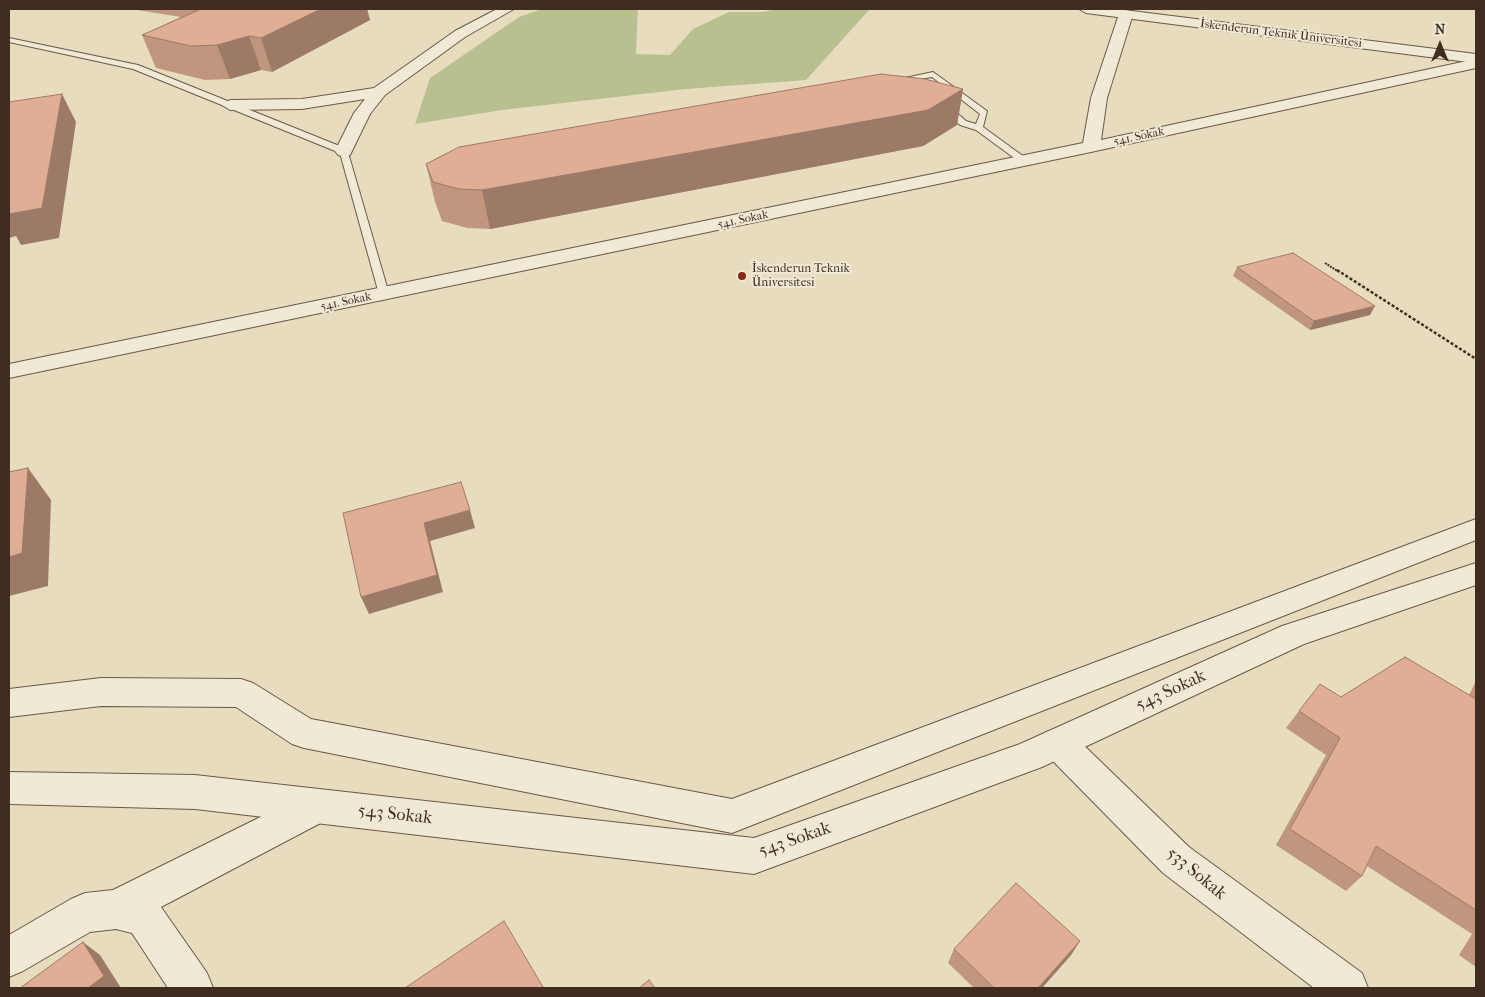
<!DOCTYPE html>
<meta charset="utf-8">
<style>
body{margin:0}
#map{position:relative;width:1485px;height:997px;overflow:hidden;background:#e7ddbe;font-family:"IM FELL French Canon",serif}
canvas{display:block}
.frame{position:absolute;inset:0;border:10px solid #402d20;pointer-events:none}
.north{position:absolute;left:1415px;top:20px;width:50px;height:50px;-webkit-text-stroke:4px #efe9d5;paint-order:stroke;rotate:0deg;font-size:14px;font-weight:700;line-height:20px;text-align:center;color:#402d20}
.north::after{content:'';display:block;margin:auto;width:18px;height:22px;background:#402d20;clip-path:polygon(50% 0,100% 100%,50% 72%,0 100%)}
</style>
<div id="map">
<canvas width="1485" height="997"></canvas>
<div class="frame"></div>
<div class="north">N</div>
</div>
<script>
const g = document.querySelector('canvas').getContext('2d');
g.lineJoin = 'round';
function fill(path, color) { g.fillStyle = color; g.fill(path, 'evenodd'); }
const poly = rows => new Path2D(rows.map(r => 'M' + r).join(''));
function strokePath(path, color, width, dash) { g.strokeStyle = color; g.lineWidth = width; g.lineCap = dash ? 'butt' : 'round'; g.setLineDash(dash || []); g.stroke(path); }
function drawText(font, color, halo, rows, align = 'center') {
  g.font = font + ' "IM FELL French Canon",serif'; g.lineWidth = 4; g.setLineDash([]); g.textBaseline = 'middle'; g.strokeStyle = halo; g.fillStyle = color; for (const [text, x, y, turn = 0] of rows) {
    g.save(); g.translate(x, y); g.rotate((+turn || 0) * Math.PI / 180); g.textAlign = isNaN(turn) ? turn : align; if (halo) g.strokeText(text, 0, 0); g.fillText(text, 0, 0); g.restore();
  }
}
fill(poly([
 [542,9,638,9,636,54,670,55,693,29,729,12,763,12,777,9,870,9,806,80,686,89,502,110,415,124,430,78,519,17]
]), '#b8c090');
const service = poly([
 [9,38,138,65,347,149,389,294,384,297,379,294,340,153,133,69,9,42,9,38],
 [933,72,987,111,983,127,1027,159,1027,163,1021,163,976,130,960,125,942,109,942,105,948,105,966,121,976,124,980,114,932,77,895,83,891,81,933,72]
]);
const minor = poly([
 [497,9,514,9,465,37,385,95,370,114,350,155,344,156,338,155,335,151,354,113,365,99,302,109,230,110,222,105,230,100,302,99,374,88,455,31,497,9],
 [1126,10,1133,14,1107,98,1101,140,1476,59,1476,68,1091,152,9,378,9,364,1083,143,1091,98,1119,14,1126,10],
 [1476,519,1476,540,732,833,304,748,292,744,236,707,101,706,9,717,9,689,101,678,241,679,253,683,311,719,732,799,1476,519],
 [1058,728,1070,732,1189,847,1362,973,1368,988,1314,988,1163,873,1046,754,1041,743,1046,732,1058,728],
 [317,789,330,794,335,806,330,818,161,907,207,973,213,988,168,988,132,933,116,929,90,932,23,971,9,977,9,935,71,899,85,893,113,890,317,789]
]);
const tertiary = poly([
 [1079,9,1116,9,1476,54,1476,63,1086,13,1079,9],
 [1476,563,1476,585,1304,644,1042,767,754,874,195,809,9,804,9,772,195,775,754,838,1020,744,1282,626,1476,563]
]);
strokePath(service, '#6a5948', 2);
strokePath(minor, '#6a5948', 2);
strokePath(tertiary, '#6a5948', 2);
strokePath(poly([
 [1325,263,1339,272]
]), '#402d20', 2, [2, 1]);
strokePath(poly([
 [1337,270,1476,359]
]), '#402d20', 2.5, [3, 2]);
fill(service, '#efe9d5');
fill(minor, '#efe9d5');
fill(tertiary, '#efe9d5');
fill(poly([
 [130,9,367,9,370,20,272,72,261,70,230,79,205,80,156,68,142,35,181,17],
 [963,89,957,125,923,146,490,229,467,228,442,221,435,202,426,164],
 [1237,267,1370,315,1310,330,1233,276],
 [1476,681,1476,967,1459,955,1472,934,1367,866,1362,876,1346,891,1276,845,1326,755,1286,728,1299,711,1341,697,1469,695],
 [1080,941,1071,955,1042,988,974,988,948,963,954,949]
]), '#c1967f');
fill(poly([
 [321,9,367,9,370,20,272,72,261,38],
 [249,36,261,70,230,79,217,45],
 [963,89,957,125,923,146,490,229,482,190],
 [62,94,76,122,59,238,21,245,16,236,9,238,9,211],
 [1375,306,1370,315,1310,330,1314,321],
 [28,468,51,500,48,586,9,596,9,557],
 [470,510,475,528,430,541,443,592,369,614,361,597,424,523],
 [1080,941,1071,955,1042,988,1038,988],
 [83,942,100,955,121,988,88,988]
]), '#9d7a68');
const building = poly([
 [201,9,321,9,261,38,249,36,217,45,191,46,142,35,201,9],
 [881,74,925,79,963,89,928,110,482,190,459,189,433,182,426,164,459,147,881,74],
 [62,94,42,208,9,214,9,102,62,94],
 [1293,253,1375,306,1314,321,1237,267,1293,253],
 [28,468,22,553,9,557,9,472,28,468],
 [461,482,470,510,424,523,437,575,361,597,343,513,461,482],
 [1405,657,1476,699,1476,697,1476,910,1376,846,1362,876,1290,829,1340,738,1299,711,1320,684,1341,697,1405,657],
 [1016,883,1080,941,1038,988,994,988,954,949,1016,883],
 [504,921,543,987,541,988,405,988,504,921],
 [83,942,104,976,88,988,20,988,83,942],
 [649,980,655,988,639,988,649,980]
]);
fill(building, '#e0ae94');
strokePath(building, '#9d7a68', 1);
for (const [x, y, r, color] of [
 [742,276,5,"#8f2418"]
]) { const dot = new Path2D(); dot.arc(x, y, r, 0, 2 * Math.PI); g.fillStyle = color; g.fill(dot); strokePath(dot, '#efe9d5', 2); }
drawText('12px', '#402d20', '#efe9d5', [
 ["İskenderun Teknik Üniversitesi",1281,34,7],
 ["541. Sokak",1139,137,-12],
 ["541. Sokak",743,220,-12],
 ["541. Sokak",346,302,-12]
]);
drawText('12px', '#402d20', '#efe9d5', [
 ["İskenderun Teknik",752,269],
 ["Üniversitesi",752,283]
], 'left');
drawText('18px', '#402d20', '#efe9d5', [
 ["543 Sokak",1171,691,-25],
 ["543 Sokak",395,815,6],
 ["543 Sokak",795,840,-19],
 ["533 Sokak",1196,874,39]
]);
</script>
